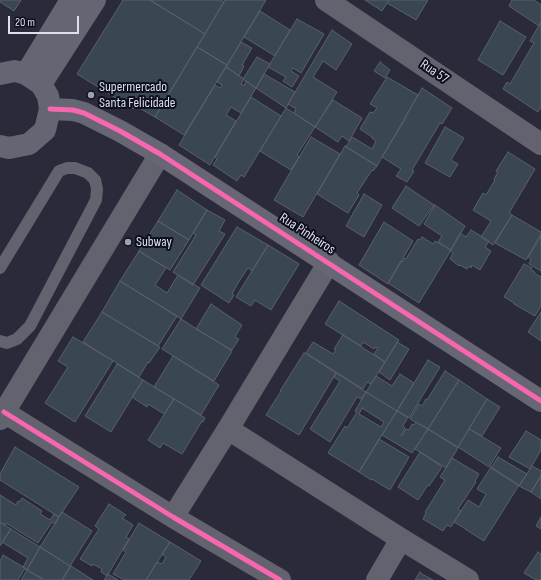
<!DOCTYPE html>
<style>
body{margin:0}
#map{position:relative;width:541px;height:580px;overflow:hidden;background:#2a2a3a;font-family:"Sofia Sans Condensed",sans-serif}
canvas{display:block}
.scale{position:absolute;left:8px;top:16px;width:71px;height:18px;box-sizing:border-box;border:2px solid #dedff3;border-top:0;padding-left:5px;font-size:12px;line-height:14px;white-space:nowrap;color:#dedff3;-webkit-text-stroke:3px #0e0f1c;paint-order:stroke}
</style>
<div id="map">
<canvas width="541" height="580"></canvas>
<div class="scale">20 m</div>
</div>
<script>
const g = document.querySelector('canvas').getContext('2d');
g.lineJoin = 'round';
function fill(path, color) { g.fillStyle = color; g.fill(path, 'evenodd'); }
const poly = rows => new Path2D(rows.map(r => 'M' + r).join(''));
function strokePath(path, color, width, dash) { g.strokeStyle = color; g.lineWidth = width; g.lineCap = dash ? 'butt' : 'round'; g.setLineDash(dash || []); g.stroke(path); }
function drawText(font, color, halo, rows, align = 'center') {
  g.font = font + ' "Sofia Sans Condensed",sans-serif'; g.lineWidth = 4; g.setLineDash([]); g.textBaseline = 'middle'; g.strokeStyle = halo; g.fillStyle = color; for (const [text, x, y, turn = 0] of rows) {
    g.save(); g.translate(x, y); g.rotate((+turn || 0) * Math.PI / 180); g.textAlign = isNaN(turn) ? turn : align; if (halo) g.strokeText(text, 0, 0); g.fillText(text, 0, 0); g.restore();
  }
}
const building = poly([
 [0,0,21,0,14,11,0,2,0,0],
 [123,0,150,0,205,34,155,117,136,106,134,109,77,74,123,0],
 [150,0,221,0,224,2,205,34,150,0],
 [225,0,266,0,227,65,197,47,225,0],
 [365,0,389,0,382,11,365,0],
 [389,0,428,0,416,20,387,3,389,0],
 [512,0,534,0,541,5,541,22,539,26,509,6,512,0],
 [260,11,290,30,275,56,244,37,260,11],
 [297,19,324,34,301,73,293,68,291,71,299,76,292,87,283,81,286,77,268,67,297,19],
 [500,21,526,37,503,75,478,60,500,21],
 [541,22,541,107,538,112,503,89,507,82,510,84,534,43,530,41,541,22],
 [332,30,352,44,336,70,323,61,313,77,337,92,315,127,294,113,296,108,294,107,294,108,288,104,332,30],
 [241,42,252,48,242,65,244,66,239,76,226,67,241,42],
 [197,47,227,65,184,135,155,117,197,47],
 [257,57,270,64,256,88,243,79,257,57],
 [380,62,390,70,385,78,374,71,380,62],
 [226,67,244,79,241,84,244,86,246,81,256,88,241,113,231,107,226,115,236,121,210,165,179,145,215,85,220,88,222,85,217,82,226,67],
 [264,74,295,92,286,108,256,88,264,74],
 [387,77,418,95,377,166,346,147,352,137,372,149,376,141,372,138,372,137,360,129,370,112,373,113,377,108,370,104,387,77],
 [422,88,452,108,442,124,440,123,412,170,414,171,407,182,396,176,401,169,382,157,406,118,405,118,422,88],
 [251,97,281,116,244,177,241,175,237,181,213,165,217,159,215,157,251,97],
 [333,100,362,118,349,141,342,136,338,142,315,127,333,100],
 [286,108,315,127,297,155,299,157,291,170,260,151,286,108],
 [445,127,464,138,451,160,458,164,450,177,425,163,445,127],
 [311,137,340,154,303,217,274,200,311,137],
 [345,146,377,166,373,171,372,170,357,193,359,195,348,213,317,194,345,146],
 [508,152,535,169,509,213,512,215,493,245,481,237,491,221,473,210,483,193,486,195,495,180,494,179,498,172,496,171,508,152],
 [406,186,434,205,419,226,392,208,406,186],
 [177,190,207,210,189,240,158,221,177,190],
 [364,194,382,205,364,237,346,226,364,194],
 [435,205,465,226,451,250,438,242,442,236,424,224,435,205],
 [207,210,225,220,219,231,225,234,193,285,173,272,196,235,193,233,207,210],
 [512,215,541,232,541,234,526,260,495,243,512,215],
 [158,221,189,240,170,270,139,251,158,221],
 [384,222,413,241,388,284,359,265,384,222],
 [237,227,268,245,252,271,248,268,238,283,232,294,234,295,229,303,201,285,237,227],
 [471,230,489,241,485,247,491,251,480,270,472,265,471,268,469,266,467,269,460,265,459,266,450,259,453,253,450,251,460,233,466,237,471,230],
 [541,236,541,271,529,264,531,259,528,257,541,236],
 [422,237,433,244,435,241,451,250,419,303,388,283,401,261,402,262,405,258,406,259,418,239,420,240,422,237],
 [268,245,299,264,271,310,255,300,251,306,236,297,268,245],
 [139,251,166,268,155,285,167,293,178,275,200,288,181,319,120,281,139,251],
 [524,264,532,268,531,270,535,272,534,273,541,277,541,306,535,316,514,304,514,303,504,297,524,264],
 [120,281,177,316,158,346,102,312,120,281],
 [339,301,399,340,385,362,374,354,378,348,375,347,374,349,363,342,361,346,325,324,339,301],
 [211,304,242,325,235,337,239,339,232,350,196,329,211,304],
 [102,312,160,347,149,363,148,362,139,377,83,342,102,312],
 [541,312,541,341,528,332,541,312],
 [181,319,232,351,214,381,162,349,181,319],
 [343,335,385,362,371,384,367,382,363,389,306,353,313,342,333,354,336,350,334,349,343,335],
 [73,337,113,361,75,422,45,403,68,367,58,361,73,337],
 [397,342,409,349,390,380,379,372,397,342],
 [304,353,305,353,336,373,299,435,266,415,281,391,280,391,304,353],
 [173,356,219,385,201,415,154,387,173,356],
 [428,360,440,367,409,418,397,411,428,360],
 [117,364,143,380,111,432,85,416,117,364],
 [445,371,459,380,428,429,410,419,419,404,422,406,426,399,427,400,445,371],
 [336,373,366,392,361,399,357,397,330,442,310,429,340,381,334,377,336,373],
 [400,374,414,383,397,411,366,392,376,376,392,386,400,374],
 [143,380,174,399,164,414,148,404,147,407,132,397,143,380],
 [459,380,487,399,458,447,428,429,459,380],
 [366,392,397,411,359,472,328,453,345,426,347,428,357,412,355,411,366,392],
 [362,408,384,422,381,427,359,414,362,408],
 [174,399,205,418,203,422,202,421,182,454,163,443,160,448,148,440,174,399],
 [487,399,500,407,482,436,469,429,487,399],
 [397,411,408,417,403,426,405,428,401,435,402,436,406,429,409,430,412,424,414,425,416,422,428,429,412,453,382,435,397,411],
 [428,429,458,448,446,468,415,449,428,429],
 [469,429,501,448,489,467,458,447,469,429],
 [526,431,541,440,541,450,530,469,509,457,526,431],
 [379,439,409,457,390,490,372,479,371,480,359,472,379,439],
 [15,447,79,487,59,517,0,480,0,474,15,447],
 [420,452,442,467,429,486,428,485,418,500,398,487,420,452],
 [498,457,527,474,519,486,491,468,498,457],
 [452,458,479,474,475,481,476,482,458,509,461,511,451,527,447,525,443,531,423,519,426,513,425,512,445,480,440,477,452,458],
 [532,466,541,471,541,476,531,492,519,486,532,466],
 [491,467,519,485,484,541,465,529,466,529,454,522,468,500,479,507,486,494,477,489,491,467],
 [541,476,541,499,531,492,541,476],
 [0,495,16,505,18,501,20,502,22,498,42,511,40,514,50,520,54,514,59,517,55,524,52,522,38,543,6,523,5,525,0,522,0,495],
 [109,504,126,515,122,518,133,525,126,537,129,539,107,576,101,572,102,569,93,564,92,566,80,559,99,529,95,526,109,504],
 [62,512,92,531,70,566,40,547,62,512],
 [541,517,541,529,536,526,541,517],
 [0,522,11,529,0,546,0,522],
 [139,523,170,542,146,580,124,580,113,574,126,552,123,550,139,523],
 [11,529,40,547,27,570,24,569,25,568,23,567,28,558,2,542,11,529],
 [170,542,201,561,189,580,146,580,157,562,162,564,166,557,162,554,170,542],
 [40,547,70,566,62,580,45,580,27,570,40,547],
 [538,552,541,554,541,580,536,580,524,573,538,552],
 [3,555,25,568,18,580,0,580,0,561,3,555],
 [71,566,93,580,62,580,71,566],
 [27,570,43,580,21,580,27,570],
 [420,572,422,574,433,580,415,580,420,572],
 [108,574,118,580,104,580,108,574]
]);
fill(building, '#3a4652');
strokePath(building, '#58616b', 1);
strokePath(poly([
 [0,268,59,171,67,168,75,168,88,173,95,180,97,189,96,200,30,326,17,339,7,343,0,341]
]), '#62636f', 12);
strokePath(poly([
 [326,0,541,144],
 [4,412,173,517,280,580],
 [0,419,160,154],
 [228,429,401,539,468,580],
 [173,517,228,429,329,262],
 [377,580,401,539]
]), '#62636f', 22);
strokePath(poly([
 [50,109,73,110,84,113,120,131,160,154,541,401]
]), '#666674', 22);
strokePath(poly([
 [0,74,15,71,26,74,41,84,48,96,50,109,45,130,29,144,9,148,0,146],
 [26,74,71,0],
 [41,84,95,0]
]), '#656674', 22);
strokePath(poly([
 [50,109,73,110,84,113,120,131,160,154,541,401],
 [4,412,173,517,280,580]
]), '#f766af', 5);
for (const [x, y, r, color] of [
 [91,95,4,"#9fa0b2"],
 [128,242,4,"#9fa0b2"]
]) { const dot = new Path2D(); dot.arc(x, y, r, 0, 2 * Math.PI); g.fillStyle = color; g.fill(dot); strokePath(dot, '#0e0f1c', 1.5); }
drawText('14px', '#dedff3', '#0e0f1c', [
 ["Rua 57",434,72,34],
 ["Rua Pinheiros",307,234,33]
]);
drawText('14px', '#dedff3', '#0e0f1c', [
 ["Supermercado",99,87],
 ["Santa Felicidade",99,103],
 ["Subway",136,242]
], 'left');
</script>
